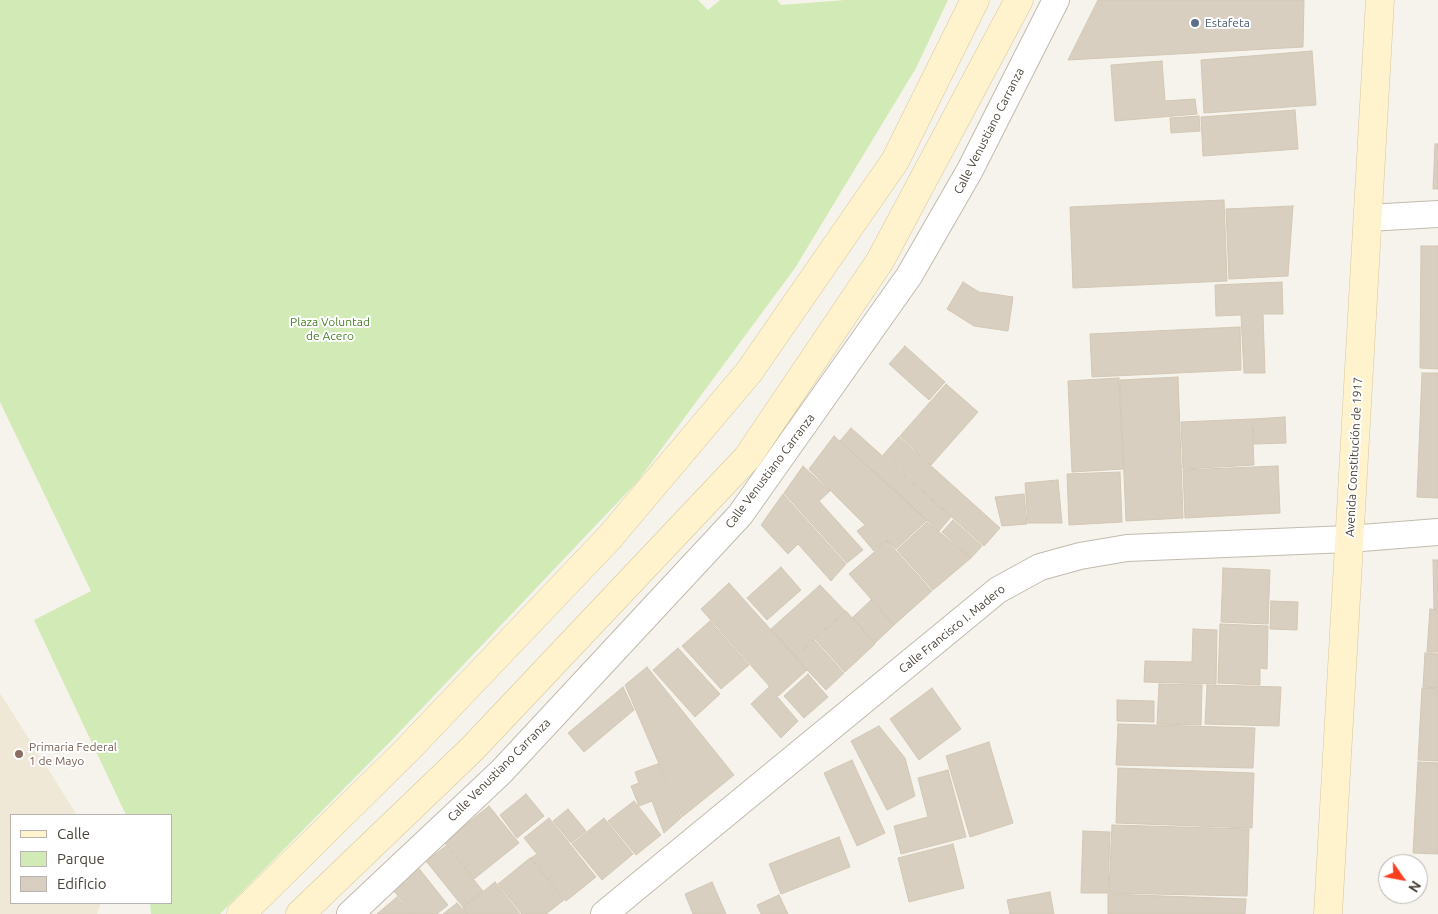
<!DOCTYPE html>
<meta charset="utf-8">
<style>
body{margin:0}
#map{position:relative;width:1438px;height:914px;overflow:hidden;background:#f6f3ec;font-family:Ubuntu,sans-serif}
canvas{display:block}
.legend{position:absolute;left:10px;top:814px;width:162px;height:90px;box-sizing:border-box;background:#fff;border:1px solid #b7b4b0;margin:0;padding:6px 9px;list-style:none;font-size:15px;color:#4b4439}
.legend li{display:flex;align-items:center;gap:10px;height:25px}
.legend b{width:25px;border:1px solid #b7b4b0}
.north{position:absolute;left:1378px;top:854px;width:50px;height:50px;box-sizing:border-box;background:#fff;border:1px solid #b7b4b0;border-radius:50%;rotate:123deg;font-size:14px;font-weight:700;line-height:20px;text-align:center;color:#4b4439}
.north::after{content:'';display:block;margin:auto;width:18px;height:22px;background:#fc3f1d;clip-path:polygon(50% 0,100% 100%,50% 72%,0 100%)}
</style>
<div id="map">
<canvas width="1438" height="914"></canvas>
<ul class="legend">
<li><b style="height:6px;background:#fff3cd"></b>Calle</li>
<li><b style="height:14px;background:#d2eab5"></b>Parque</li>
<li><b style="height:14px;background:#d8cfc1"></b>Edificio</li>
</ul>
<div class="north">N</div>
</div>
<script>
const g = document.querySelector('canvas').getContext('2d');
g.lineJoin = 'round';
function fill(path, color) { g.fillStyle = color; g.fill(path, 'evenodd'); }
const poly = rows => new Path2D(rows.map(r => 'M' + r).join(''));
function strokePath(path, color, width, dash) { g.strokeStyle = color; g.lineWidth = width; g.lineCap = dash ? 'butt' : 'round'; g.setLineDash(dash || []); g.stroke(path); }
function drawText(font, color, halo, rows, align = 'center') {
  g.font = font + ' Ubuntu,sans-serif'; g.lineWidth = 4; g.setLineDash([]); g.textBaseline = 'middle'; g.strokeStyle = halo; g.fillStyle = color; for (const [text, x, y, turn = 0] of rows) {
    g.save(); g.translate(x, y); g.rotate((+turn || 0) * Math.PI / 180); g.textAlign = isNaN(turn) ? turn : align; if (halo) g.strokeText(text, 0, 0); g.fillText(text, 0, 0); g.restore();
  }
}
fill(poly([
 [0,693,77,815,11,815,11,903,101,903,97,914,0,914]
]), '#efe8d6');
fill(poly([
 [0,0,698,0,708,10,720,0,777,0,781,5,845,0,948,0,916,68,795,268,637,482,388,744,220,914,151,914,150,903,171,903,171,815,126,815,34,620,91,591,0,402]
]), '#d2eab5');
const building = poly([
 [1098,0,1304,0,1303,47,1068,60,1098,0],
 [1312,51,1316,105,1204,113,1201,60,1312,51],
 [1162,61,1165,101,1195,99,1197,114,1115,121,1111,65,1162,61],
 [1295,110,1298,149,1203,156,1201,117,1295,110],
 [1199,116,1200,131,1171,133,1170,118,1199,116],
 [1435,144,1438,144,1438,189,1433,189,1435,144],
 [1224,200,1227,281,1073,288,1070,207,1224,200],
 [1293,206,1288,276,1229,279,1226,209,1293,206],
 [1421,246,1438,246,1438,369,1420,368,1421,246],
 [963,282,979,292,1013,297,1008,331,974,326,947,309,963,282],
 [1282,282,1283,314,1263,314,1265,373,1244,373,1241,315,1216,316,1215,285,1282,282],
 [1240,327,1241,370,1092,377,1090,334,1240,327],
 [905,346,945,382,929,400,889,364,905,346],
 [1422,373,1438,373,1438,498,1417,497,1422,373],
 [1178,377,1183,518,1126,521,1120,380,1178,377],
 [1119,378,1123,469,1072,472,1068,381,1119,378],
 [946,384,978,412,931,465,900,436,946,384],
 [1285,417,1286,443,1254,444,1253,419,1285,417],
 [1252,419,1254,465,1183,469,1181,422,1252,419],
 [851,428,951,517,939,531,840,441,851,428],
 [834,436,927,520,896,549,887,540,874,551,857,531,865,525,809,469,834,436],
 [899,437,1000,528,984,546,883,455,899,437],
 [803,466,830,491,819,501,863,550,847,563,784,493,803,466],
 [1278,466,1280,513,1185,518,1183,470,1278,466],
 [1120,472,1122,522,1069,525,1067,474,1120,472],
 [1058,480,1062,523,1028,523,1025,483,1058,480],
 [783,494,846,564,831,581,798,544,788,554,761,525,783,494],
 [1024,494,1027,524,1002,526,995,497,1024,494],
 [953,520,982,546,971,558,942,532,953,520],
 [927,522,971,558,933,590,897,550,927,522],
 [887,541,932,591,894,625,849,574,887,541],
 [1433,560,1438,560,1438,609,1434,609,1433,560],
 [781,567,801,590,767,620,747,598,781,567],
 [1223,568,1270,570,1268,624,1221,622,1223,568],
 [729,583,807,670,778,696,701,609,729,583],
 [820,585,845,611,795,656,771,629,820,585],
 [871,600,894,625,875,643,852,618,871,600],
 [1271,601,1298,602,1297,630,1270,629,1271,601],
 [1430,609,1438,610,1438,652,1427,652,1430,609],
 [846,611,875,644,845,672,815,639,846,611],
 [710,621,749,665,721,689,682,646,710,621],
 [1220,624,1268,626,1267,669,1260,668,1260,685,1218,683,1220,624],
 [1193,629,1217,630,1216,684,1144,682,1145,661,1192,662,1193,629],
 [814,640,844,673,826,690,795,657,814,640],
 [678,648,720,694,695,717,653,670,678,648],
 [1425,653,1438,654,1438,688,1423,687,1425,653],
 [647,667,734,775,682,817,625,685,647,667],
 [808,674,828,697,804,718,784,696,808,674],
 [1159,684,1202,685,1201,725,1157,724,1159,684],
 [1207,685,1281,687,1279,726,1205,724,1207,685],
 [623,687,634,710,584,752,568,733,623,687],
 [769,687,798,721,781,738,751,704,769,687],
 [932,688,961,729,919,760,890,719,932,688],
 [1422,688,1438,689,1438,761,1418,760,1422,688],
 [1117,700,1154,701,1154,722,1117,721,1117,700],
 [1118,724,1255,728,1253,768,1116,765,1118,724],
 [879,726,905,758,915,796,887,810,851,741,879,726],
 [989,742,1013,823,970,837,946,756,989,742],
 [852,760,885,833,857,846,824,773,852,760],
 [1418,762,1438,763,1438,854,1413,853,1418,762],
 [658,764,681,818,664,833,652,801,639,806,631,786,639,783,635,772,658,764],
 [1118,768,1254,773,1252,828,1116,823,1118,768],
 [948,770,966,837,901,854,894,826,928,817,918,778,948,770],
 [526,794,544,816,517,838,500,815,526,794],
 [634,801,661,835,636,855,608,821,634,801],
 [489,806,519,843,474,879,444,842,489,806],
 [568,809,586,831,571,843,553,821,568,809],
 [549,818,596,877,566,901,531,858,537,854,524,838,549,818],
 [604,818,633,854,602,880,572,844,604,818],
 [1112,825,1249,829,1247,896,1109,893,1112,825],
 [1083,831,1110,832,1108,893,1081,893,1083,831],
 [839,837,850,867,781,894,769,864,839,837],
 [953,844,964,888,909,902,898,858,953,844],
 [446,846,483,891,463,907,426,861,446,846],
 [530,858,564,900,546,914,522,914,498,884,530,858],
 [417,866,448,905,437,914,412,914,391,887,417,866],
 [495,882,520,914,467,914,463,908,495,882],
 [712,882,726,914,693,914,685,894,712,882],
 [1050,892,1054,914,1010,914,1007,900,1050,892],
 [1108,894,1246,899,1245,914,1108,914,1108,894],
 [779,895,788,914,761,914,757,905,779,895],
 [397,897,411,914,377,914,397,897],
 [457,903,467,914,443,914,457,903]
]);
fill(building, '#d8cfc1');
strokePath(building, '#d3c7b4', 1);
const minor = poly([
 [1368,218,1438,214],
 [350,914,501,772,740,515,909,276,970,170,1056,0],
 [604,914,998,590,1040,567,1080,556,1127,548,1349,539,1438,532]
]);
const secondary = poly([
 [241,914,408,749,609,538,749,372,895,161,975,0],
 [300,914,472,749,747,458,880,261,1019,0],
 [1328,914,1380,0]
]);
strokePath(minor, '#c2bbae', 28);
strokePath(secondary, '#d6c79b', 29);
strokePath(minor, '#fff', 26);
strokePath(secondary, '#fff3cd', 28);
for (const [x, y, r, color] of [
 [1195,23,5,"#5c6f8a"],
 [19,754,5,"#8d6e63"]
]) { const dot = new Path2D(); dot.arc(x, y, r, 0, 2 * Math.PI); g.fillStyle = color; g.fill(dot); strokePath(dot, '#fff', 2); }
drawText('12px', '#4e5e75', '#fff', [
 ["Estafeta",1205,23]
], 'left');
drawText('12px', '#4b4439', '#fff', [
 ["Calle Venustiano Carranza",989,131,-63],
 ["Avenida Constitución de 1917",1354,457,-87],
 ["Calle Venustiano Carranza",770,471,-53],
 ["Calle Francisco I. Madero",952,629,-39],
 ["Calle Venustiano Carranza",499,770,-45]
]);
drawText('12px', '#4a7f2a', '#fff', [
 ["Plaza Voluntad",330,322],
 ["de Acero",330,336]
]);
drawText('12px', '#785e54', '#fff', [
 ["Primaria Federal",29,747],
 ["1 de Mayo",29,761]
], 'left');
</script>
